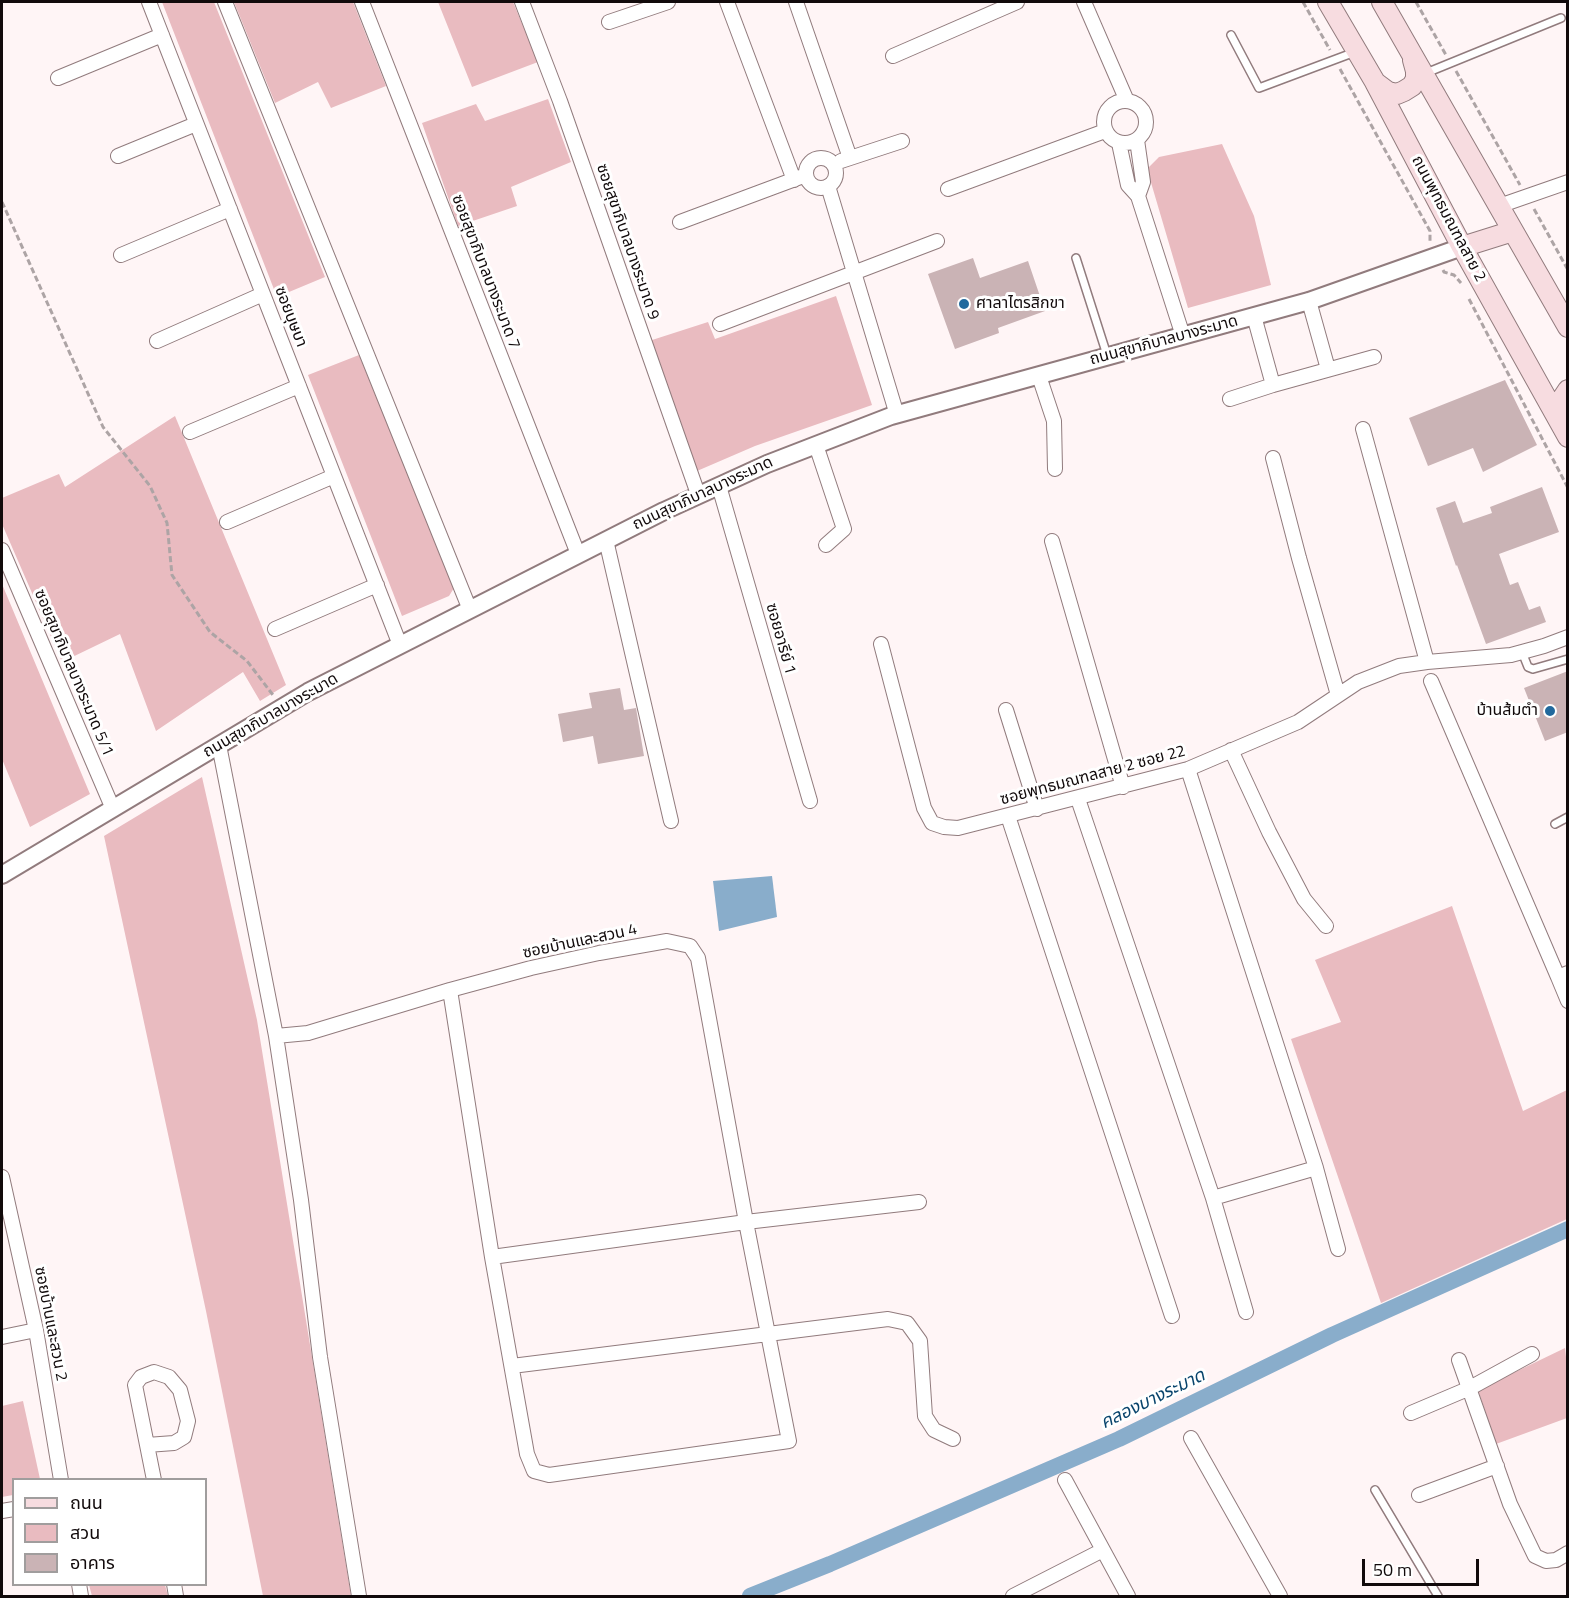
<!DOCTYPE html>
<meta charset="utf-8">
<style>
body{margin:0}
#map{position:relative;width:1569px;height:1598px;overflow:hidden;background:#fff5f6;font-family:"Titillium Web","Noto Sans Thai",sans-serif}
canvas{display:block}
.frame{position:absolute;inset:0;border:3px solid #110a0b;pointer-events:none}
.legend{position:absolute;left:12px;top:1478px;width:195px;height:108px;box-sizing:border-box;background:#fff;border:2px solid #a09d9d;margin:0;padding:8px 10px;list-style:none;font-size:18px;color:#110a0b}
.legend li{display:flex;align-items:center;gap:12px;height:30px}
.legend b{width:30px;border:2px solid #a09d9d}
.scale{position:absolute;left:1362px;top:1559px;width:117px;height:27px;box-sizing:border-box;border:3px solid #110a0b;border-top:0;padding-left:8px;font-size:18px;line-height:21px;white-space:nowrap;color:#110a0b;-webkit-text-stroke:4px #fff;paint-order:stroke}
</style>
<div id="map">
<canvas width="1569" height="1598"></canvas>
<div class="frame"></div>
<ul class="legend">
<li><b style="height:8px;background:#f7dce0"></b>ถนน</li>
<li><b style="height:16px;background:#e9bbc0"></b>สวน</li>
<li><b style="height:16px;background:#cab3b5"></b>อาคาร</li>
</ul>
<div class="scale">50 m</div>
</div>
<script>
const g = document.querySelector('canvas').getContext('2d');
g.lineJoin = 'round';
function fill(path, color) { g.fillStyle = color; g.fill(path, 'evenodd'); }
const poly = rows => new Path2D(rows.map(r => 'M' + r).join(''));
function strokePath(path, color, width, dash) { g.strokeStyle = color; g.lineWidth = width; g.lineCap = dash ? 'butt' : 'round'; g.setLineDash(dash || []); g.stroke(path); }
function drawText(font, color, halo, rows, align = 'center') {
  g.font = font + ' "Titillium Web","Noto Sans Thai",sans-serif'; g.lineWidth = 6; g.setLineDash([]); g.textBaseline = 'middle'; g.strokeStyle = halo; g.fillStyle = color; for (const [text, x, y, turn = 0] of rows) {
    g.save(); g.translate(x, y); g.rotate((+turn || 0) * Math.PI / 180); g.textAlign = isNaN(turn) ? turn : align; if (halo) g.strokeText(text, 0, 0); g.fillText(text, 0, 0); g.restore();
  }
}
fill(poly([
 [162,2,214,2,325,277,277,297],
 [234,2,353,2,386,86,331,108,318,82,275,103],
 [438,2,513,2,538,62,472,87],
 [548,99,571,162,511,187,517,206,458,226,422,123,476,104,485,121],
 [1222,144,1254,216,1271,285,1188,308,1147,169,1159,157],
 [836,296,872,405,755,446,697,471,649,341,708,322,715,339],
 [359,355,454,588,449,596,402,616,308,375],
 [175,416,286,685,260,701,243,672,156,731,120,634,62,662,2,524,2,498,59,474,65,487],
 [2,584,90,794,30,827,2,759],
 [202,777,257,1020,351,1596,263,1596,206,1311,104,836],
 [1452,906,1523,1111,1567,1090,1567,1219,1381,1303,1291,1039,1341,1022,1315,960],
 [1565,1348,1567,1366,1567,1418,1496,1444,1478,1390],
 [23,1401,40,1479,14,1480,13,1495,2,1497,2,1406],
 [89,1585,165,1585,168,1596,92,1596]
]), '#e9bbc0');
fill(poly([
 [772,876,777,917,719,931,713,881]
]), '#89adcb');
strokePath(poly([
 [750,1596,830,1564,1119,1439,1332,1335,1568,1229]
]), '#89adcb', 16);
fill(poly([
 [973,258,980,278,1028,261,1045,311,998,328,999,333,955,349,928,274],
 [1505,380,1537,445,1483,472,1473,448,1428,466,1409,418],
 [1542,487,1559,532,1499,554,1510,585,1518,582,1529,610,1540,606,1546,622,1486,644,1457,565,1456,566,1436,508,1455,501,1463,523,1492,513,1490,507],
 [1568,671,1568,732,1545,741,1524,688],
 [620,688,624,710,636,708,644,756,598,764,593,736,563,742,558,714,592,708,589,693]
]), '#cab3b5');
const service = poly([
 [1231,35,1259,88,1355,52],
 [1426,73,1561,18],
 [1076,258,1107,355],
 [1522,652,1528,667,1533,669,1568,659],
 [1555,824,1568,817],
 [1375,1490,1438,1596]
]);
const minor = poly([
 [149,2,400,645],
 [225,2,470,610],
 [362,2,578,554],
 [522,2,560,101,698,494],
 [727,2,794,180],
 [796,2,850,158],
 [1084,2,1127,101],
 [609,22,668,2],
 [893,56,1017,2],
 [58,78,162,35],
 '1104 122a21 21 0 1 1 42 0a21 21 0 1 1-42 0Z',
 [1137,140,1143,182,1138,196],
 [1119,143,1128,185,1138,196,1183,336],
 [118,156,196,124],
 '806 173a15 15 0 1 1 30 0a15 15 0 1 1-30 0Z',
 [841,161,902,141],
 [828,186,897,415],
 [948,189,1105,131],
 [1499,206,1568,182],
 [680,222,806,175],
 [121,255,230,209],
 [1309,301,1328,369],
 [1254,316,1273,385],
 [720,324,937,241],
 [157,341,263,294],
 [1039,376,1054,421,1055,469],
 [1230,399,1273,385,1374,357],
 [1363,429,1427,662],
 [190,432,299,386],
 [816,445,844,529,826,545],
 [1273,458,1299,558,1338,695],
 [719,486,810,801],
 [227,522,334,476],
 [606,540,671,821],
 [1052,541,1123,787],
 [2,550,113,809],
 [275,629,377,585],
 [881,644,924,808,932,823,944,827,958,828,1188,769,1298,722,1358,682,1399,666,1427,662,1511,655,1544,646,1568,637],
 [1431,681,1558,977,1568,973],
 [1006,710,1037,809],
 [219,745,276,1036,308,1033,450,990,531,968,599,953,667,941,690,946,698,958,746,1222,789,1441,549,1475,534,1471,527,1454,492,1257,450,990],
 [1231,750,1269,832,1304,899,1326,926],
 [1188,769,1316,1168,1213,1198],
 [1078,799,1213,1198,1246,1312],
 [1008,816,1172,1316],
 [1558,977,1568,1001],
 [276,1036,301,1200,320,1357,359,1596],
 [1316,1168,1338,1249],
 [2,1177,36,1330,61,1480],
 [492,1257,746,1222,919,1202],
 [2,1337,36,1330],
 [1459,1360,1510,1504,1535,1556,1546,1561,1556,1560,1568,1553],
 [512,1366,888,1319,907,1323,920,1341,925,1416,934,1430,953,1439],
 [1411,1413,1470,1388,1532,1354],
 [1191,1438,1280,1596],
 [147,1445,174,1443,184,1437,188,1421,180,1390,169,1377,154,1372,141,1377,135,1385,154,1480],
 [1065,1480,1128,1596],
 [1419,1495,1497,1466],
 [2,1511,14,1509],
 [79,1584,81,1596],
 [174,1584,176,1596],
 [1013,1596,1103,1550]
]);
const tertiary = poly([
 [2,875,308,692,664,511,767,464,891,416,1309,301,1462,247]
]);
const secondary = poly([
 [1328,2,1375,82,1462,247,1568,437],
 [1382,2,1568,327],
 [1376,83,1388,92,1397,94,1404,91,1412,86,1416,79,1416,71,1413,60],
 [1462,247,1513,231],
 [1564,426,1562,399,1568,390]
]);
strokePath(service, '#917b7d', 10);
strokePath(minor, '#917b7d', 16);
strokePath(tertiary, '#917b7d', 20);
strokePath(secondary, '#917b7d', 22);
strokePath(poly([
 [1303,2,1330,50],
 [1416,2,1446,55],
 [1340,69,1430,231,1430,243],
 [1456,71,1520,185],
 [2,202,103,427,150,486,167,523,172,575,210,632,247,661,273,695],
 [1534,209,1568,270],
 [1443,270,1444,272,1454,275,1461,283],
 [1469,299,1568,488]
]), '#ada4a5', 3, [6, 3]);
strokePath(service, '#fff', 7);
strokePath(minor, '#fff', 14);
strokePath(tertiary, '#fff', 16);
strokePath(secondary, '#f7dce0', 20);
for (const [x, y, r, color] of [
 [964,304,6,"#21699d"],
 [1550,711,6,"#21699d"]
]) { const dot = new Path2D(); dot.arc(x, y, r, 0, 2 * Math.PI); g.fillStyle = color; g.fill(dot); strokePath(dot, '#fff', 2); }
drawText('16px', '#110a0b', '#fff', [
 ["ถนนพุทธมณฑลสาย 2",1448,219,62],
 ["ซอยสุขาภิบาลบางระมาด 9",627,242,71],
 ["ซอยสุขาภิบาลบางระมาด 7",485,272,69],
 ["ซอยบุษบา",290,317,69],
 ["ถนนสุขาภิบาลบางระมาด",1164,341,-15],
 ["ถนนสุขาภิบาลบางระมาด",703,494,-25],
 ["ซอยอารีย์ 1",780,639,74],
 ["ซอยสุขาภิบาลบางระมาด 5/1",73,673,67],
 ["ถนนสุขาภิบาลบางระมาด",271,716,-30],
 ["ซอยพุทธมณฑลสาย 2 ซอย 22",1093,776,-15],
 ["ซอยบ้านและสวน 4",580,942,-12],
 ["ซอยบ้านและสวน 2",50,1324,79]
]);
drawText('16px', '#110a0b', '#fff', [
 ["ศาลาไตรสิกขา",976,304],
 ["บ้านส้มตำ",1538,711,"right"]
], 'left');
drawText('italic 18px', '#08446c', '#fff', [
 ["คลองบางระมาด",1153,1400,-26]
]);
</script>
